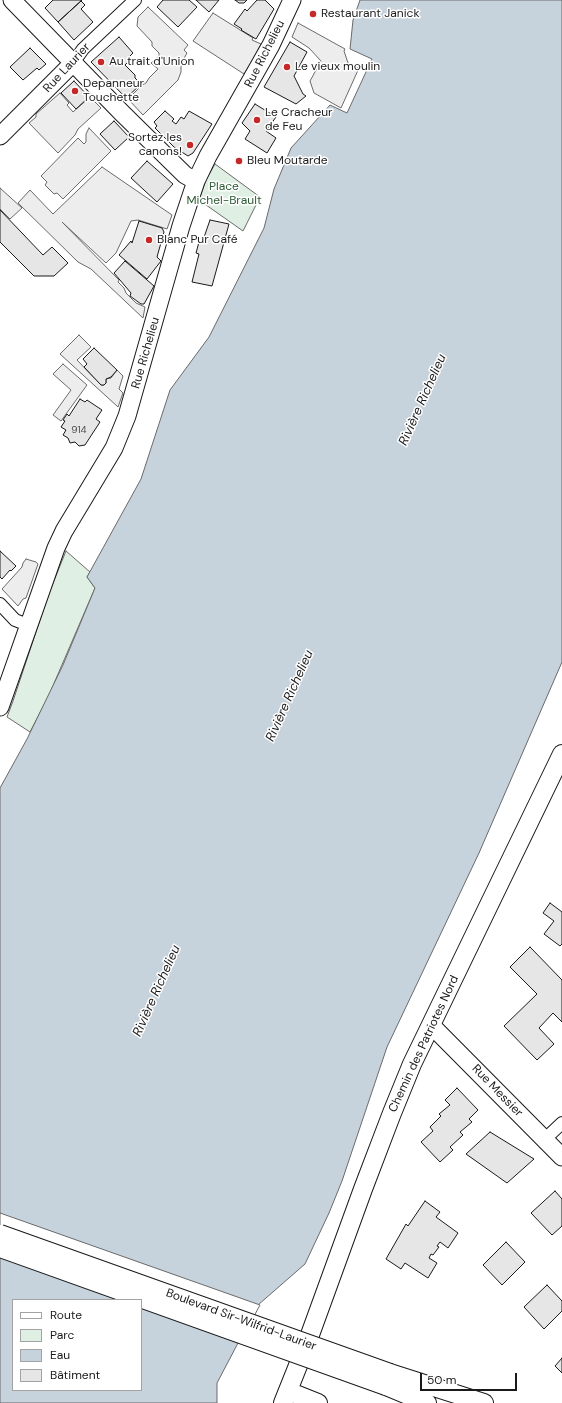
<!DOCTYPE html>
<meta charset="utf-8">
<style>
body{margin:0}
#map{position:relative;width:562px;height:1403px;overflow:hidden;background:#fff;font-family:"DM Sans",sans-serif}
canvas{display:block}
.legend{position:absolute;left:12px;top:1299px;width:130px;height:92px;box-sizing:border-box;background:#fff;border:1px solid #a3a3a3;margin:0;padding:5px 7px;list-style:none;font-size:12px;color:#1a1a1a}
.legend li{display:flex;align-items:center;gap:8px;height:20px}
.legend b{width:20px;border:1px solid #a3a3a3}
.scale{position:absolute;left:420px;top:1373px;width:97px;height:18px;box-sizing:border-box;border:2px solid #1a1a1a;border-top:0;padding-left:5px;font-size:12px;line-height:14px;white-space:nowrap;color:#1a1a1a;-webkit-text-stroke:3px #fff;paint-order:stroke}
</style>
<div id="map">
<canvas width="562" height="1403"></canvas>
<ul class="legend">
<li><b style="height:5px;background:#fff"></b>Route</li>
<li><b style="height:11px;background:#e0efe3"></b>Parc</li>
<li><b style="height:11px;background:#c6d2dc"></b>Eau</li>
<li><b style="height:11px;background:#e6e6e6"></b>Bâtiment</li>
</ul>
<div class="scale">50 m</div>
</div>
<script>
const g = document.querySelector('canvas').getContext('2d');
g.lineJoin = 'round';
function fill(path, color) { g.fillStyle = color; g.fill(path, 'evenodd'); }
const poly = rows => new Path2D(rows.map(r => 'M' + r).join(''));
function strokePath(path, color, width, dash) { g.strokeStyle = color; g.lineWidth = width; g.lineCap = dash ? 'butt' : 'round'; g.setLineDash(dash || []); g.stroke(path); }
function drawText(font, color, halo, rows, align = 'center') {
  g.font = font + ' "DM Sans",sans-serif'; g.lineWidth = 3; g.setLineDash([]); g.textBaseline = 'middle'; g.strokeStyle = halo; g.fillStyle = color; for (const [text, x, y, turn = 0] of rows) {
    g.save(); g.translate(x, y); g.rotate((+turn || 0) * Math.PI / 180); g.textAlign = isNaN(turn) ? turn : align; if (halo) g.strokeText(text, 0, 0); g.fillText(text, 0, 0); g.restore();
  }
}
const green = poly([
 [215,164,260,197,243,231,199,200,206,180,215,164],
 [66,551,90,572,87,577,95,588,49,695,30,732,7,717,13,701,49,593,66,551]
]);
fill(green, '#e0efe3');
strokePath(green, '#6a6a6a', 1);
const parking = poly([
 [148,7,188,45,184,50,187,53,181,64,181,72,178,80,143,115,128,99,142,85,146,83,149,78,158,69,151,63,159,56,159,53,152,46,152,42,137,26,138,17,148,7],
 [213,13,253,38,252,40,261,44,253,60,244,74,193,41,213,13],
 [298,23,345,49,344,51,348,63,359,68,341,108,314,93,310,81,321,61,309,48,292,37,298,23],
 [60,93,69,103,67,105,73,112,90,97,101,108,78,129,75,135,58,153,29,123,36,117,36,114,60,93],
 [89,128,111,151,63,199,57,193,54,194,45,185,47,182,41,176,78,138,84,144,86,142,86,134,89,128],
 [102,167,172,215,167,229,138,220,131,221,116,253,106,263,62,222,119,280,118,282,124,288,126,293,136,303,145,307,143,318,91,269,78,262,18,203,30,190,53,214,102,167],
 [0,188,22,208,10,219,0,209,0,188],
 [79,335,91,347,77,360,101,385,104,385,106,383,106,379,111,378,117,370,123,376,119,389,123,393,118,407,60,354,79,335],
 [63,364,87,385,61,421,53,415,71,390,53,374,63,364],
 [26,559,36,562,38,564,26,598,23,599,18,606,2,589,22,567,23,563,26,559]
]);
fill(parking, '#ededed');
strokePath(parking, '#6a6a6a', 1);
const water = poly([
 [360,0,562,0,562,662,479,853,387,1047,342,1181,329,1213,305,1264,258,1305,217,1383,217,1403,0,1403,0,788,27,739,63,665,95,588,87,577,141,479,170,390,209,337,264,228,274,189,291,148,330,105,347,113,372,59,350,49,353,20,360,0],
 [13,1300,141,1300,141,1390,13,1390,13,1300]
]);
fill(water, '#c6d2dc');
strokePath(water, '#6a6a6a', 1);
const pier = poly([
 [0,1213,260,1305,240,1342,0,1257,0,1213]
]);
fill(pier, '#fff');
strokePath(pier, '#6a6a6a', 1);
const building = poly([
 [53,0,82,0,58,22,45,8,53,0],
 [163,0,189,0,197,7,178,27,157,7,163,0],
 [196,0,219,0,209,12,196,0],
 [235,0,247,0,244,3,239,3,235,0],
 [257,0,265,0,274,9,256,39,241,30,242,29,234,24,245,9,247,11,257,0],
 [81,1,85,5,81,9,93,22,74,40,58,22,81,1],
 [119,37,133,53,129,57,131,59,125,65,135,75,135,78,141,84,126,98,91,62,119,37],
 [290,42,307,52,294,76,303,94,306,96,296,104,264,87,290,42],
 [30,48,46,64,39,70,37,68,23,80,10,67,30,48],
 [74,81,89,97,76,109,61,93,74,81],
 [255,104,276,117,266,131,276,138,267,153,245,139,250,131,242,123,255,104],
 [165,111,174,119,172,121,176,124,181,117,184,119,189,111,212,124,193,153,188,156,174,147,155,128,157,126,154,122,165,111],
 [114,121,129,137,115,150,100,134,114,121],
 [147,161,173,184,157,202,131,178,147,161],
 [0,210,43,255,52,247,68,263,54,276,34,276,0,242,0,210],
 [210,220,229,224,212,286,192,282,199,254,196,253,199,242,202,243,210,220],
 [139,221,162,228,164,232,157,257,161,261,147,279,119,255,131,241,132,243,139,221],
 [125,261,154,286,144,304,141,304,130,296,131,293,114,273,125,261],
 [94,348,117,370,111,377,106,379,106,383,104,385,101,385,84,367,87,364,83,359,94,348],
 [80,399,85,402,87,400,102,410,96,419,100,422,85,445,79,446,75,442,70,443,68,438,63,435,66,430,61,427,65,421,63,420,67,414,69,416,80,399],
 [0,551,16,566,11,571,10,570,2,579,0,577,0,551],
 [550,903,562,912,562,944,560,946,544,934,554,921,543,913,550,903],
 [530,947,562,980,562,1022,553,1013,539,1028,554,1044,537,1060,504,1026,537,994,510,967,530,947],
 [457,1088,478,1110,469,1119,472,1122,460,1132,463,1135,450,1147,453,1150,440,1162,421,1142,433,1131,430,1127,441,1116,439,1114,450,1105,445,1100,457,1088],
 [490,1132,534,1159,507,1183,466,1154,490,1132],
 [555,1191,562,1199,562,1226,552,1235,531,1213,555,1191],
 [425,1201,440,1212,436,1217,458,1233,448,1248,440,1242,437,1246,439,1247,433,1255,431,1254,429,1258,437,1263,428,1278,405,1263,401,1269,386,1259,406,1224,408,1226,425,1201],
 [506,1242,525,1262,502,1285,483,1265,506,1242],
 [547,1285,562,1301,562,1311,544,1329,524,1307,547,1285],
 [562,1358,562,1373,555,1366,562,1358]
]);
fill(building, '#e6e6e6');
strokePath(building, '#1a1a1a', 1);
const street = poly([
 [73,63,83,49,135,0],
 [0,604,15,620,28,625],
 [545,1139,562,1123]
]);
const secondary = poly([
 [12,0,122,113,185,175,196,181],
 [0,136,73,63],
 [0,707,56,548,64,531,114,448,127,416,181,226,196,181,208,156,271,45,292,0],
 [431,1025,562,1157]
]);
const primary = poly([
 [390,1373,484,1403],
 [386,1386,427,1403],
 [288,1391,318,1403],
 [283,1403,307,1343,363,1189,392,1113,412,1064,562,754]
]);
strokePath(street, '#1a1a1a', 14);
strokePath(secondary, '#1a1a1a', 19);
strokePath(primary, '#1a1a1a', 20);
strokePath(street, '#fff', 12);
strokePath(secondary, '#fff', 17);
strokePath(primary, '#fff', 18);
const primaryBridge = poly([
 [0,1234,390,1373],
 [0,1248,386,1386]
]);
strokePath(primaryBridge, '#1a1a1a', 20, []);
strokePath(primaryBridge, '#fff', 18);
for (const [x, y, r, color] of [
 [313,14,4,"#c62828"],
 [101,62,4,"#c62828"],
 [287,67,4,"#c62828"],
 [75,91,4,"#c62828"],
 [257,120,4,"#c62828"],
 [190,145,4,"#c62828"],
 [239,161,4,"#c62828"],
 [149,240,4,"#c62828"]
]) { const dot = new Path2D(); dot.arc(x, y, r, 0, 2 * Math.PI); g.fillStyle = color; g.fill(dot); strokePath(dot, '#fff', 1.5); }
drawText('10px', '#4d4d4d', null, [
 ["914",79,430]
]);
drawText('12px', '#1a1a1a', '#fff', [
 ["Restaurant Janick",321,14],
 ["Au trait d'Union",109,62],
 ["Le vieux moulin",295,67],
 ["Depanneur",83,84],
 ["Touchette",83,98],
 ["Le Cracheur",265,113],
 ["de Feu",265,127],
 ["Sortez les",182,138,"right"],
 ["canons!",182,152,"right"],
 ["Bleu Moutarde",247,161],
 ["Blanc Pur Café",157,240]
], 'left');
drawText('12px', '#1a1a1a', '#fff', [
 ["Rue Richelieu",265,54,-63],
 ["Rue Laurier",67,68,-47],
 ["Rue Richelieu",146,353,-74],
 ["Chemin des Patriotes Nord",424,1044,-65],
 ["Rue Messier",497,1091,46],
 ["Boulevard Sir-Wilfrid-Laurier",241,1320,20]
]);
drawText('12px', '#2b5a34', '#fff', [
 ["Place",224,187],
 ["Michel-Brault",224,201]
]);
drawText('italic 13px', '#1a1a1a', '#fff', [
 ["Rivière Richelieu",423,400,-66],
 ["Rivière Richelieu",290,696,-66],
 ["Rivière Richelieu",157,991,-66]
]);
</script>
